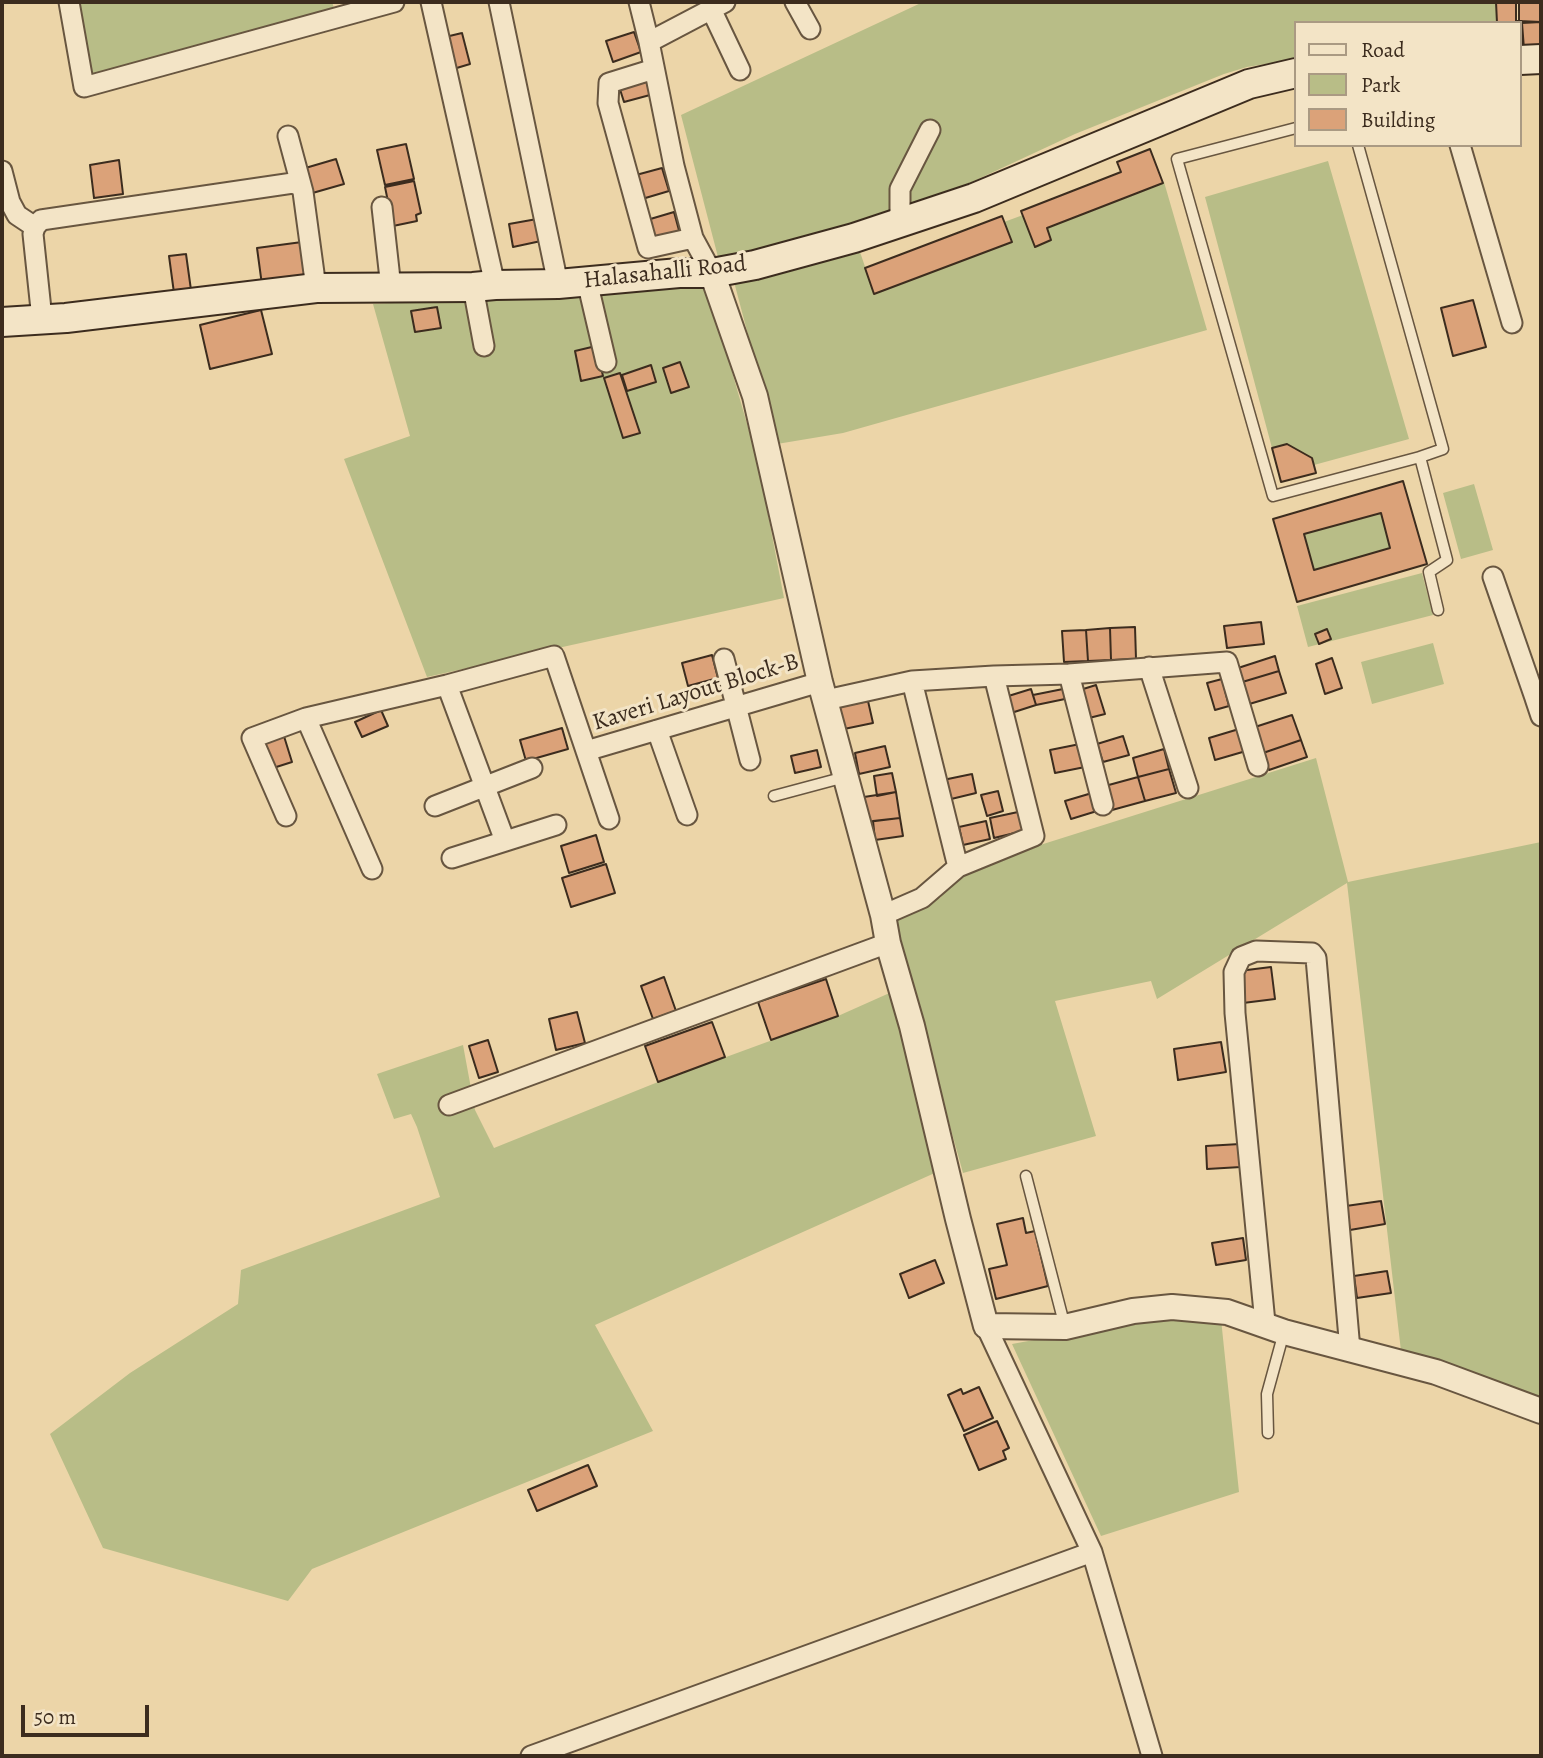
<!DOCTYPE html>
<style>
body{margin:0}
#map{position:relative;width:1543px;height:1758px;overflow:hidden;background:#ecd5a8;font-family:Alegreya,serif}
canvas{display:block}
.frame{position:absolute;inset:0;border:4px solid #3c2c1e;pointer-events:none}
.legend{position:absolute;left:1294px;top:21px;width:228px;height:126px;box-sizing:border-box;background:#f3e4c6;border:2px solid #aa9a83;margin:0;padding:9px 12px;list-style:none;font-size:21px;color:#3c2c1e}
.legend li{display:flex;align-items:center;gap:14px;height:35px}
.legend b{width:35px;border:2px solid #aa9a83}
.scale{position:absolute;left:21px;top:1705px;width:128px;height:32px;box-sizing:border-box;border:4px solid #3c2c1e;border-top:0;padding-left:9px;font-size:21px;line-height:24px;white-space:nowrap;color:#3c2c1e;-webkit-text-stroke:5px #f3e4c6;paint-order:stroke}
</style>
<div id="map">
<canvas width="1543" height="1758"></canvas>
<div class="frame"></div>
<ul class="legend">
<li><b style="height:9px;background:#f3e4c6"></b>Road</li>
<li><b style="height:19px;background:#b8bd87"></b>Park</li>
<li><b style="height:19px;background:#dba279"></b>Building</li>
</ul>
<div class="scale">50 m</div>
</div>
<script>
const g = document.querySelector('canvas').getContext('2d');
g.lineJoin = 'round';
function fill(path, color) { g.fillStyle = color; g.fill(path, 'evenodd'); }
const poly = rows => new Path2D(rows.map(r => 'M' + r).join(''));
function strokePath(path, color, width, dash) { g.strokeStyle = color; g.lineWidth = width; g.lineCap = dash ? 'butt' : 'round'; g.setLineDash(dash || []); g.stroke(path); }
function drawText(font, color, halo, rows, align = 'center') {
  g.font = font + ' Alegreya,serif'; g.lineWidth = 6; g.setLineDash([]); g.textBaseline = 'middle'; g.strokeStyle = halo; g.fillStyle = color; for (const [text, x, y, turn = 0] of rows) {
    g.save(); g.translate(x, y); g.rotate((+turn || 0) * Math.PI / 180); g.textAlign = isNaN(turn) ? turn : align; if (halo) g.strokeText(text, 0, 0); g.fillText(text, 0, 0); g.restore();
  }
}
fill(poly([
 [79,2,332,2,335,11,90,75],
 [923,2,1496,2,1497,23,1296,23,1296,59,1247,67,1224,74,1075,134,946,194,822,239,733,260,718,257,681,115],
 [1328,161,1409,439,1314,465,1312,458,1287,444,1272,448,1205,197],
 [1164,182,1207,330,843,433,777,444,733,278,860,252,874,293,1004,222,1023,215,1036,246,1051,240,1047,228],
 [707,285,758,462,784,598,427,677,344,459,410,436,373,304],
 [1474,484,1493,550,1461,559,1443,493],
 [1381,513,1390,548,1314,570,1304,534],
 [1422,573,1433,615,1308,647,1297,606],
 [1433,643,1444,684,1372,704,1361,662],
 [1316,758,1348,882,1541,842,1541,1400,1401,1351,1347,883,1157,999,1151,981,1055,1001,1096,1136,963,1173,894,924,910,908,940,898,964,869],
 [894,991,937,1172,595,1325,653,1431,312,1569,288,1601,103,1548,50,1434,130,1373,238,1304,241,1270,440,1197,417,1127,411,1114,394,1119,377,1074,463,1045,475,1110,494,1148,658,1082,838,1016],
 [1160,1317,1221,1319,1239,1492,1101,1536,1012,1344]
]), '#b8bd87');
const building = poly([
 [1496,2,1516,2,1516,21,1522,21,1522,45,1520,23,1497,23,1496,2],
 [1519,2,1541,2,1541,22,1519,21,1519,2],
 [1541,22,1541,48,1524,49,1522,23,1541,22],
 [634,32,641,52,613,62,606,41,634,32],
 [462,33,470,64,450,70,441,38,462,33],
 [645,75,650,95,624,102,618,83,645,75],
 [406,144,414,179,385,185,377,150,406,144],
 [1150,149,1163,183,1047,228,1051,240,1035,247,1021,211,1121,172,1117,162,1150,149],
 [336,159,344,184,309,194,302,169,336,159],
 [119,160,123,194,94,198,90,165,119,160],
 [662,168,669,191,642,199,636,175,662,168],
 [414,181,421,213,416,215,417,221,393,226,385,187,414,181],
 [674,212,680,234,653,241,647,220,674,212],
 [1002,216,1012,242,874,294,865,268,1002,216],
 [537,219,541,241,513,247,509,224,537,219],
 [302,242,307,279,262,285,257,248,302,242],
 [186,254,191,290,174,293,169,256,186,254],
 [1473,300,1486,347,1453,356,1441,308,1473,300],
 [437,307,441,328,415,332,411,311,437,307],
 [261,310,272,354,210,369,200,325,261,310],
 [596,346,603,376,581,381,575,351,596,346],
 [680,362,689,387,671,393,663,368,680,362],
 [651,365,656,382,627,391,622,375,651,365],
 [620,373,640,433,623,438,604,378,620,373],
 [1287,444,1312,458,1316,473,1281,482,1272,448,1287,444],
 [1403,481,1427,564,1297,602,1273,519,1403,481],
 [1381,513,1390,548,1314,570,1304,534,1381,513],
 [1261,622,1264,644,1227,648,1224,626,1261,622],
 [1135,627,1136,659,1111,660,1110,628,1135,627],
 [1110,628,1111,660,1088,661,1086,630,1110,628],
 [1327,629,1331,639,1319,644,1315,634,1327,629],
 [1086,630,1088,661,1064,662,1062,631,1086,630],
 [712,655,718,678,688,686,682,663,712,655],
 [1275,656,1279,671,1239,683,1235,669,1275,656],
 [1332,658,1342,688,1325,694,1316,664,1332,658],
 [1279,671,1286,693,1246,705,1239,683,1279,671],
 [1222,679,1229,706,1215,710,1207,683,1222,679],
 [1096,685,1105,714,1089,718,1080,690,1096,685],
 [1031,689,1036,705,1008,714,1002,698,1031,689],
 [1063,689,1065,699,1036,705,1033,695,1063,689],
 [868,701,873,723,844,729,839,707,868,701],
 [381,710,388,726,362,737,355,722,381,710],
 [1292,715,1301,740,1263,753,1255,727,1292,715],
 [562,728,568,749,526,761,520,740,562,728],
 [1239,729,1246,751,1215,760,1209,738,1239,729],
 [283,733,292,762,270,769,261,740,283,733],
 [1123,736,1129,755,1103,762,1097,744,1123,736],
 [1301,740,1307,757,1269,770,1263,753,1301,740],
 [1080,744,1085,767,1055,773,1050,750,1080,744],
 [885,746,890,767,859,774,855,753,885,746],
 [1164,749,1169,769,1138,777,1133,758,1164,749],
 [817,750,821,767,795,773,791,756,817,750],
 [1169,769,1176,793,1145,801,1138,777,1169,769],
 [892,773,896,792,877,796,874,776,892,773],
 [972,774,976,793,947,800,943,780,972,774],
 [1138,777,1145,801,1112,810,1105,786,1138,777],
 [998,791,1003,811,987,816,981,795,998,791],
 [896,792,900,818,867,822,864,797,896,792],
 [1092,793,1097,811,1071,819,1065,801,1092,793],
 [1018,812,1023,831,994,838,990,818,1018,812],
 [900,818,903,836,875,840,873,821,900,818],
 [986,821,990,839,963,845,959,827,986,821],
 [596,835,604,862,569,873,561,846,596,835],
 [606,864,615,893,571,907,562,878,606,864],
 [1271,967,1275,999,1243,1003,1239,971,1271,967],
 [664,977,676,1011,653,1019,641,986,664,977],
 [826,979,838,1016,771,1040,758,1002,826,979],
 [577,1012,585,1043,556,1050,549,1019,577,1012],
 [712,1022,725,1057,658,1082,645,1046,712,1022],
 [488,1040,498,1072,479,1078,469,1046,488,1040],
 [1221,1042,1226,1072,1178,1080,1174,1049,1221,1042],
 [1240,1144,1241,1167,1207,1169,1206,1146,1240,1144],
 [1381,1201,1385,1224,1350,1230,1346,1206,1381,1201],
 [1023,1218,1026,1233,1035,1231,1048,1286,996,1299,989,1269,1007,1265,997,1224,1023,1218],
 [1243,1238,1246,1260,1216,1265,1212,1243,1243,1238],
 [935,1260,944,1283,909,1298,900,1274,935,1260],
 [1387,1271,1391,1293,1357,1298,1354,1276,1387,1271],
 [979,1387,993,1418,964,1431,948,1395,961,1389,963,1394,979,1387],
 [997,1421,1009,1448,1003,1451,1006,1459,979,1470,964,1435,997,1421],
 [588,1465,597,1486,537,1511,528,1490,588,1465]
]);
fill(building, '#dba279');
strokePath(building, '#3c2c1e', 2);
const service = poly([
 [1296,128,1177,159,1273,496,1420,457],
 [1358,145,1443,449,1420,457,1447,560,1429,572,1438,610],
 [774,796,845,777],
 [1026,1176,1065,1327],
 [1268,1433,1267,1394,1284,1332]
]);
const minor = poly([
 [69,2,84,87,394,2],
 [431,2,495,285],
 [499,2,558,284],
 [639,2,649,42,674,166,693,238,712,273],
 [795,2,810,29],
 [711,9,740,70],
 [649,42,725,2],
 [654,69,609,83,608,103,648,248,693,238],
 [288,136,303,192,316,288],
 [1460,145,1512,323],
 [2,171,10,202,17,215,35,227],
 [382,207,391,288],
 [900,223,900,189,930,130],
 [587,281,606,362],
 [473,287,484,346],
 [42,319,33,234,35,227,41,220,293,183,300,186],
 [1493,577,1535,698,1541,695],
 [724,659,750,760],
 [1149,667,1188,788],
 [1069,674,1103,805],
 [912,681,958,867],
 [447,685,505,841],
 [1535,698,1541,716],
 [826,700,912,681,994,676,1069,674,1227,662,1258,766],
 [306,718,372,869],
 [657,730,687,815],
 [586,751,820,682],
 [435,806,532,768],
 [286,816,252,738,306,718,447,685,554,656,609,819],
 [452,858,556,825],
 [883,915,922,898,958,867,1034,836,994,676],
 [449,1105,888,943],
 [1265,1323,1235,1013,1234,972,1241,957,1256,951,1312,953,1316,958,1350,1350],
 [986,1326,1092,1552,1152,1756],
 [531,1756,1092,1552]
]);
const tertiary = poly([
 [712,273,755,396,820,682,883,915,888,943,912,1026,958,1219,986,1326,1065,1327,1133,1311,1172,1307,1227,1312,1284,1332,1436,1372,1541,1411]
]);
const secondary = poly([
 [1520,60,1541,59],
 [2,322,66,318,316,288,473,287,495,285,558,284,679,273,712,273,755,265,854,238,974,198,1249,84,1296,73]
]);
strokePath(service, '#685640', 13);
strokePath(minor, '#685640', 23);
strokePath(tertiary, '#685640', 28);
strokePath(secondary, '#3c2c1e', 32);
strokePath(service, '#f3e4c6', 10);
strokePath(minor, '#f3e4c6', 19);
strokePath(tertiary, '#f3e4c6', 24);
strokePath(secondary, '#f3e4c6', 28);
drawText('24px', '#3c2c1e', '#f3e4c6', [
 ["Halasahalli Road",665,273,-6],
 ["Kaveri Layout Block-B",696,693,-17]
]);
</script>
